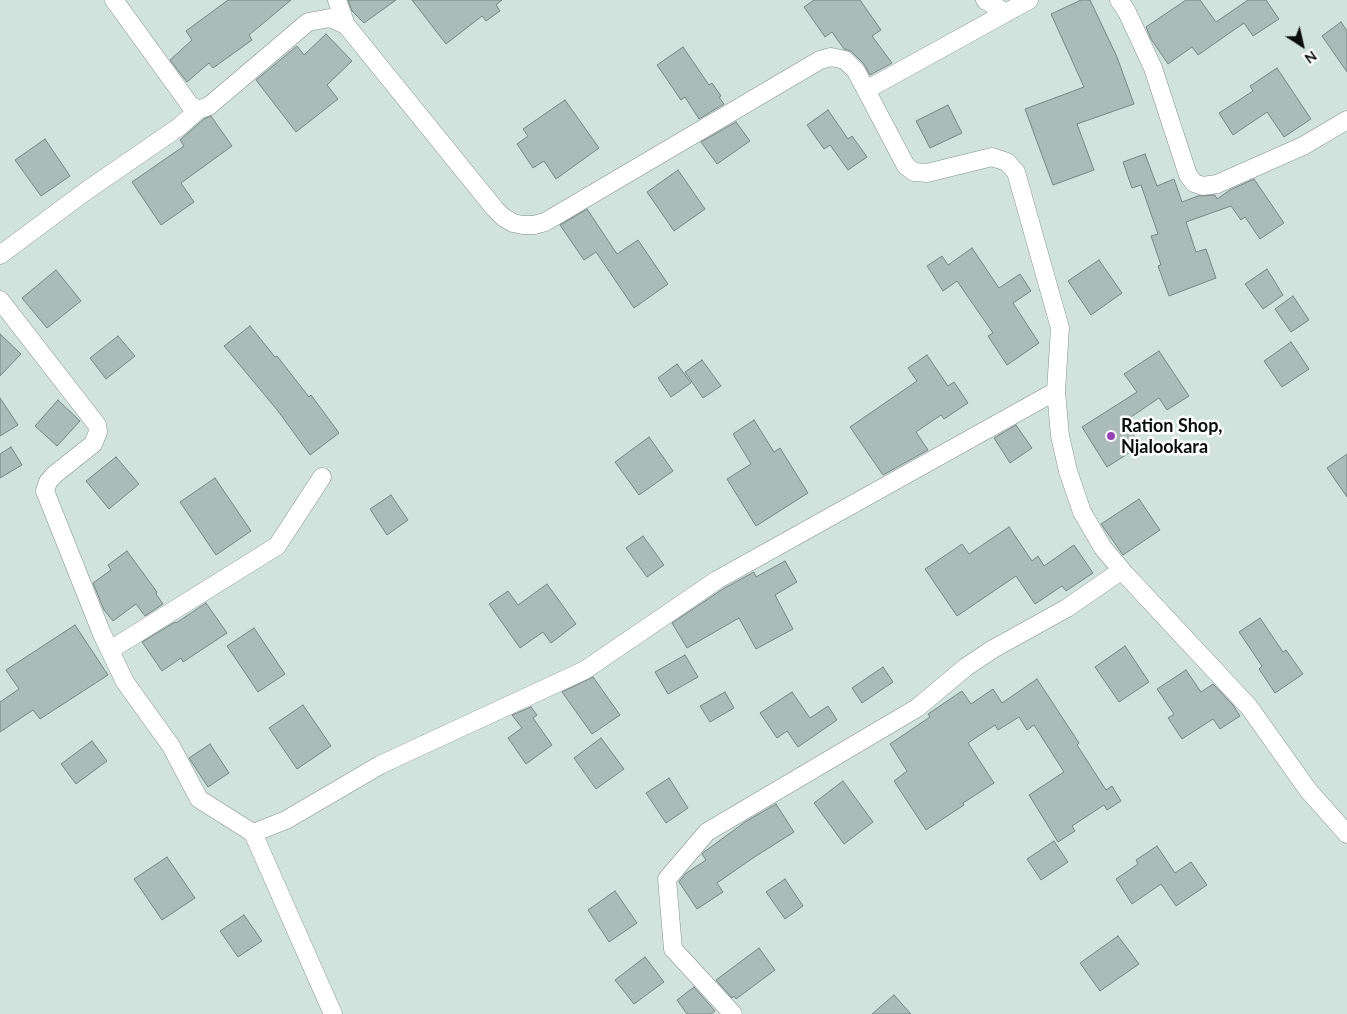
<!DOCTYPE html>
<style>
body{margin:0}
#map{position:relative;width:1347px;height:1014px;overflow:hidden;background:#d2e3de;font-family:Lato,sans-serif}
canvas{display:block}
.north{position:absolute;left:1277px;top:20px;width:50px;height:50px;-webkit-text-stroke:4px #fff;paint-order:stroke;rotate:145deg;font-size:14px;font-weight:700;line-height:20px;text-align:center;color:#0a0f0e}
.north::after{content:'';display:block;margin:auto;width:18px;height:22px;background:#0a0f0e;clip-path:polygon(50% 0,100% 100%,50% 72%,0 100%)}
</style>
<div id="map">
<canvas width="1347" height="1014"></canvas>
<div class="north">N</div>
</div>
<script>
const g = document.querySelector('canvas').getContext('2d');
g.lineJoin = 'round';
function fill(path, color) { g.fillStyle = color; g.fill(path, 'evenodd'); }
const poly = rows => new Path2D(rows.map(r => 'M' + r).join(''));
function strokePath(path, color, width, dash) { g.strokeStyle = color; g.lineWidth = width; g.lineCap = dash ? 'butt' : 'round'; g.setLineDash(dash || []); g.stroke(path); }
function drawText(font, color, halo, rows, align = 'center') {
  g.font = font + ' Lato,sans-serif'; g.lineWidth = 5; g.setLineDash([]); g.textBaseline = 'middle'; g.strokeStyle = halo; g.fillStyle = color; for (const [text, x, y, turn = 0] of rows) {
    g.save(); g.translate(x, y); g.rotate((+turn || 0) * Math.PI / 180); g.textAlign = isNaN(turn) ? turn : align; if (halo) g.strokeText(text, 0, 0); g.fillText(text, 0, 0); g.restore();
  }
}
const building = poly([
 [228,0,291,0,249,35,252,40,213,68,209,63,187,82,170,60,192,40,186,31,228,0],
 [348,0,396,0,364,23,352,11,348,0],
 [412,0,502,0,496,5,500,11,486,21,482,16,446,44,412,0],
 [814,0,860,0,881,30,872,36,892,63,870,75,864,64,851,51,844,49,832,32,825,37,804,7,814,0],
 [1081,0,1090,0,1117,57,1134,104,1077,124,1094,170,1053,185,1025,109,1084,87,1051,14,1081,0],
 [1186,0,1200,0,1216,22,1248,0,1266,0,1279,19,1253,36,1244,23,1198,55,1192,47,1168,64,1151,39,1146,27,1186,0],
 [1341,22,1347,31,1347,72,1322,36,1341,22],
 [326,34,352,61,327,85,338,99,296,132,256,80,297,46,304,55,326,34],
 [683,47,709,85,712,83,721,96,719,97,724,104,699,119,685,97,681,100,657,65,683,47],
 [1277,68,1311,119,1284,137,1267,112,1233,135,1219,113,1253,91,1250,86,1277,68],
 [565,100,599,148,556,179,544,161,533,168,517,144,528,136,523,129,565,100],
 [948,105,962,133,930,148,916,121,948,105],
 [828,110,848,139,852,136,867,157,848,170,830,145,824,149,807,125,828,110],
 [211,116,232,146,181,183,194,202,161,225,132,182,184,146,180,140,204,119,211,116],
 [736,122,750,141,717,164,701,142,736,122],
 [45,139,70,176,41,196,15,160,45,139],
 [1145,154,1157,186,1174,179,1182,202,1198,196,1215,195,1217,199,1230,190,1254,179,1284,223,1260,239,1245,217,1241,220,1231,206,1186,222,1196,252,1206,249,1216,278,1169,296,1158,266,1161,265,1151,236,1158,234,1141,185,1132,188,1123,162,1145,154],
 [678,170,705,209,674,231,647,192,678,170],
 [587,209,617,254,638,240,668,284,634,308,596,252,584,260,560,225,587,209],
 [972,248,999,288,1020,274,1031,291,1013,303,1039,343,1007,365,988,336,993,333,957,281,943,291,927,266,942,256,948,265,972,248],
 [1099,260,1122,293,1091,315,1068,281,1099,260],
 [1267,269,1283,295,1263,309,1245,284,1267,269],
 [56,270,81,301,47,328,22,298,56,270],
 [1293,296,1309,320,1291,332,1275,309,1293,296],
 [250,326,275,357,277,356,309,397,311,395,339,433,310,455,278,411,224,346,250,326],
 [0,334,21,354,0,376,0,334],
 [118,336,135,356,106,379,90,358,118,336],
 [1291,342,1309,369,1282,387,1264,361,1291,342],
 [1159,351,1189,396,1167,410,1159,398,1125,421,1140,446,1107,467,1082,427,1137,392,1124,374,1159,351],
 [927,355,948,386,954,382,968,403,944,419,941,415,916,432,928,450,883,475,850,427,917,381,908,368,927,355],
 [702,360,721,386,703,398,685,372,702,360],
 [677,364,691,383,671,397,658,378,677,364],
 [0,398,18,425,0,436,0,398],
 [58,400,80,421,57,446,35,426,58,400],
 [754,420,774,452,780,448,808,493,756,526,727,479,751,464,733,434,754,420],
 [1016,425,1032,448,1010,463,994,438,1016,425],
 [649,437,673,471,639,495,615,462,649,437],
 [11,447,22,465,0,478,0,454,11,447],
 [1347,454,1347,497,1327,468,1347,454],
 [116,457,139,484,109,509,86,481,116,457],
 [215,478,251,531,216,555,180,502,215,478],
 [391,495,408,520,387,535,370,509,391,495],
 [1139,499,1160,530,1123,555,1101,524,1139,499],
 [1009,527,1032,561,1038,556,1044,566,1074,545,1093,573,1066,591,1062,586,1035,604,1016,576,957,616,925,569,962,544,969,554,1009,527],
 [643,536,664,565,647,577,626,548,643,536],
 [127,551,157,592,156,594,163,604,145,616,136,604,113,621,104,610,93,583,111,570,108,565,127,551],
 [785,561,797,582,775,595,793,629,756,649,739,618,687,648,672,623,723,589,754,572,756,577,785,561],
 [547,584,576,624,551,643,543,632,520,648,489,604,508,591,518,605,547,584],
 [206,603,227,633,183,662,181,658,162,671,142,642,175,622,176,623,206,603],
 [1260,618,1283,652,1286,650,1303,674,1275,693,1259,669,1262,666,1239,632,1260,618],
 [75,625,108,675,40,719,33,710,0,732,0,702,19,689,6,670,75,625],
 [254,628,285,674,258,692,227,646,254,628],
 [1125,646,1149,682,1119,702,1095,667,1125,646],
 [685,655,698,677,668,694,655,672,685,655],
 [883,667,893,682,862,703,852,688,883,667],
 [1186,670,1201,692,1213,684,1233,705,1240,716,1220,729,1213,719,1182,739,1168,718,1174,714,1157,689,1186,670],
 [593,677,620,715,592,734,562,692,593,677],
 [1037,679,1079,743,1077,745,1106,790,1112,786,1121,801,1107,810,1104,805,1072,826,1075,831,1058,842,1029,795,1064,772,1034,725,1027,730,1019,717,998,730,995,725,968,743,994,783,963,803,964,805,926,830,894,781,907,771,890,744,930,717,928,714,962,691,971,704,993,689,1002,703,1037,679],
 [725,692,734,708,710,722,700,706,725,692],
 [792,692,810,718,828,706,837,720,798,747,787,731,777,738,760,713,792,692],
 [303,705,331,746,297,769,269,728,303,705],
 [531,707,537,715,533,718,552,745,526,764,508,738,522,728,512,715,531,707],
 [601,738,624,769,596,789,574,758,601,738],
 [92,741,107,761,76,784,61,764,92,741],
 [210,744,229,773,208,787,189,758,210,744],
 [669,778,688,808,666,823,646,793,669,778],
 [843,781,873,822,844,844,814,803,843,781],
 [776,804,794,832,753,858,717,883,723,892,697,909,679,882,685,874,706,860,702,854,704,852,745,822,776,804],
 [1054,841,1068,862,1041,880,1027,859,1054,841],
 [1157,846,1175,873,1191,862,1207,885,1176,906,1161,884,1132,904,1116,879,1138,864,1136,860,1157,846],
 [167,857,195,898,162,920,134,879,167,857],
 [785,879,803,906,785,919,766,892,785,879],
 [615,891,637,923,609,942,588,910,615,891],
 [244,915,262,941,238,957,220,931,244,915],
 [1118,936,1139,964,1100,991,1080,963,1118,936],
 [759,948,775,970,736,999,734,996,732,998,716,980,759,948],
 [645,957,664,982,634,1004,615,980,645,957],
 [694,987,715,1011,711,1014,687,1014,677,1000,694,987],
 [894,995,911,1014,872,1014,894,995]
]);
fill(building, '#abbbb7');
strokePath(building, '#778682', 1);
const minor = poly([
 [114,0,190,105,198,110,209,106,308,22,330,18,346,25,495,209,503,217,513,223,523,225,534,225,545,222,820,60,831,57,845,60,856,71,906,166,914,172,927,173,992,157,1007,162,1016,172,1060,328,1056,391,1060,436,1068,471,1082,512,1103,548,1125,574,1249,707,1308,790,1347,834],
 [337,0,346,25],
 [985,0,1006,13],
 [1119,0,1127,12,1153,68,1188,175,1194,183,1203,186,1217,184,1303,146,1347,120],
 [866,90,1029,0],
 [0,255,86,191,179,127,198,110],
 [0,300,97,425,98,432,93,444,54,475,48,482,45,491,102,634,125,682,171,746,199,799,253,833,286,820,380,765,585,670,717,580,1056,391],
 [110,650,277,546,322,477],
 [253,833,333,1014],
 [733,1014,673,949,667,879,707,832,917,708,966,667,993,649,1067,608,1122,570]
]);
strokePath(minor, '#81918d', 19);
strokePath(minor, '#fff', 18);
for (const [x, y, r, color] of [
 [1111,436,5,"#9644b4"]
]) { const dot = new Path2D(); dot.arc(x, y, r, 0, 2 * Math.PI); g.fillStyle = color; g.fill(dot); strokePath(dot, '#fff', 2); }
drawText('bold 18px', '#0a0f0e', '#fff', [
 ["Ration Shop,",1121,426],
 ["Njalookara",1121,447]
], 'left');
</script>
